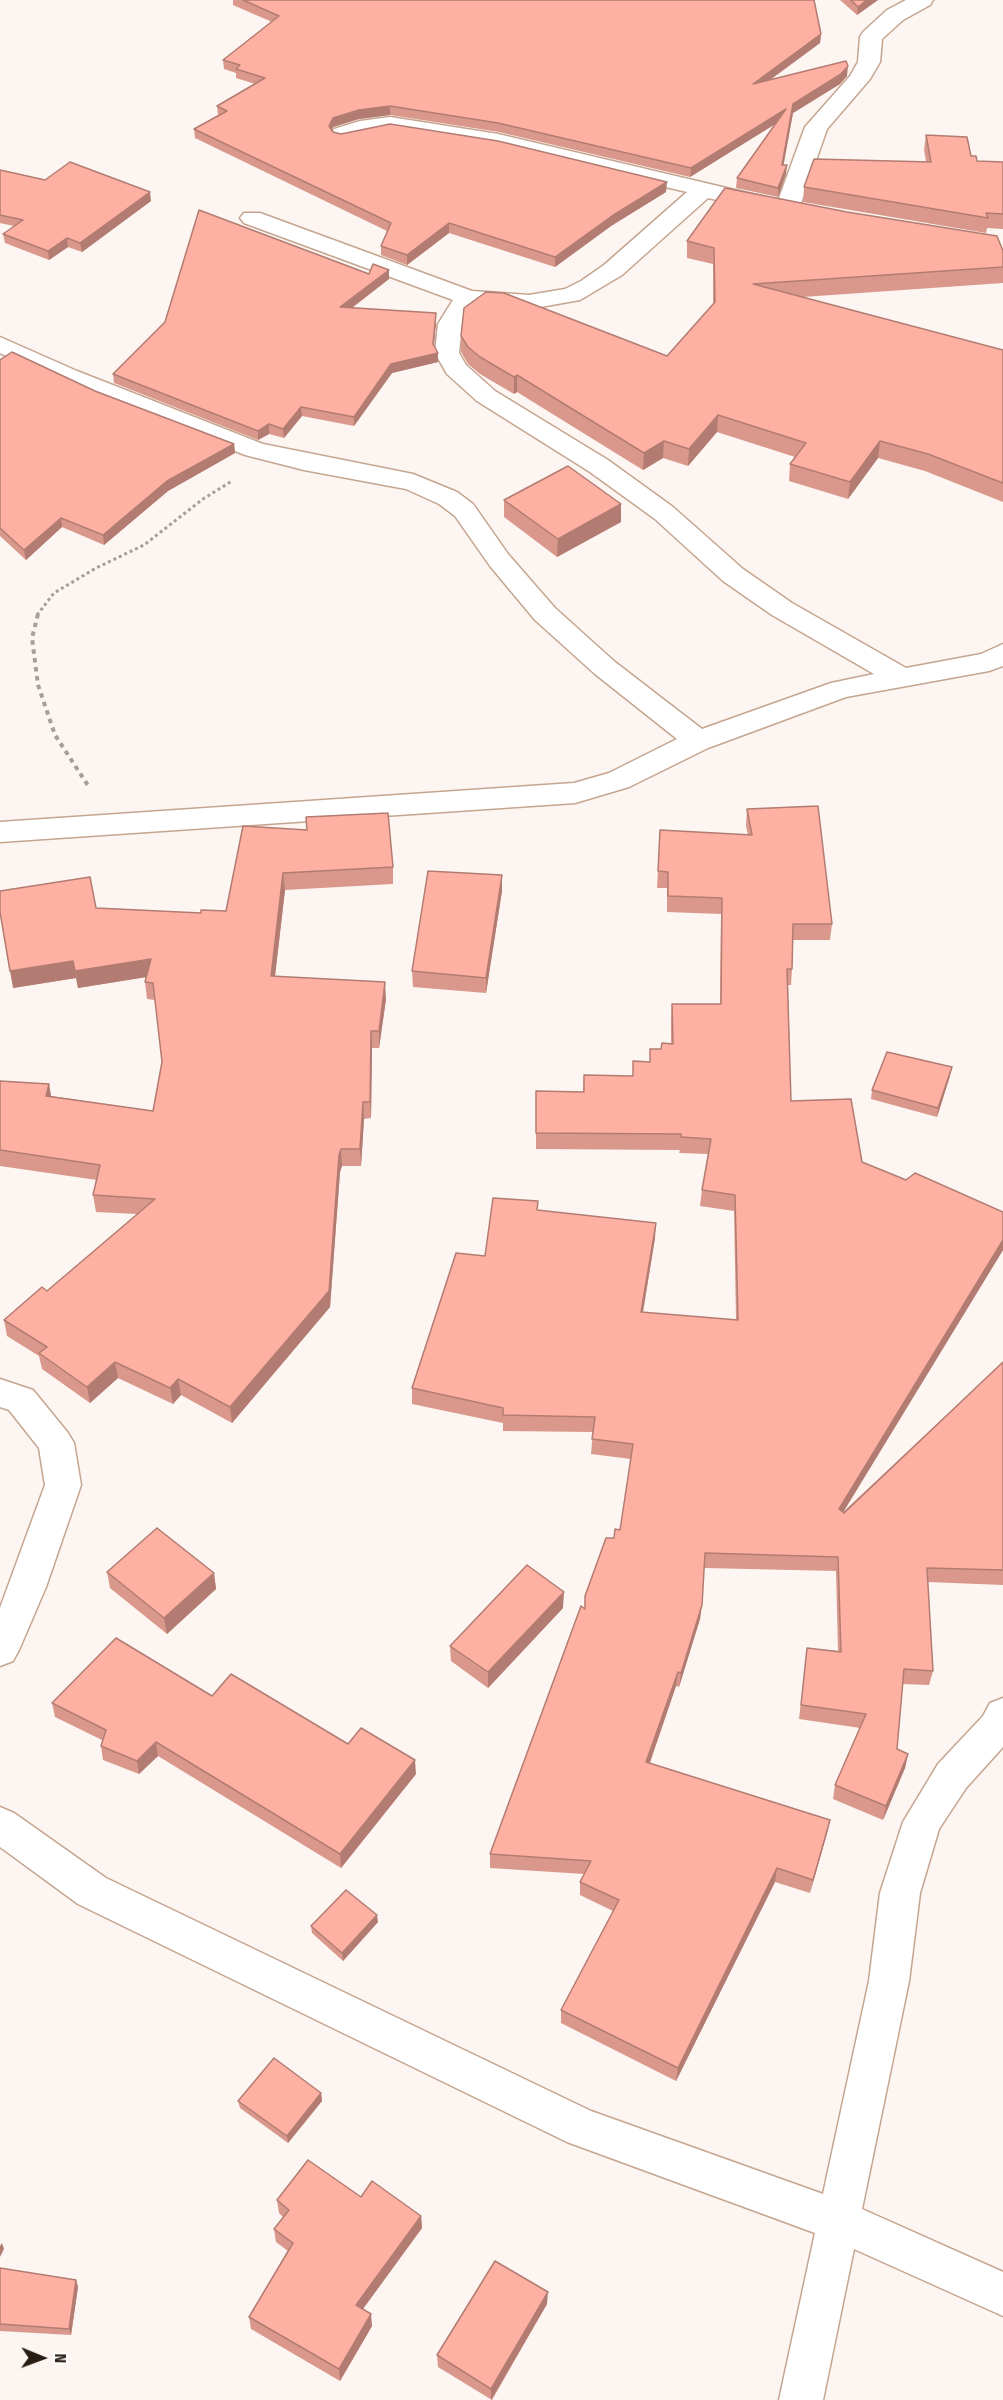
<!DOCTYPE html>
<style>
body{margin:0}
#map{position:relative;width:1003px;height:2400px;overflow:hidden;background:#fcf5f1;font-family:"Fira Sans Condensed",sans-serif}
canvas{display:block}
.north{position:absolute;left:12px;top:2328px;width:60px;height:60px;-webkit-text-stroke:4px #fff;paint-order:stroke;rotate:91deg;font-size:16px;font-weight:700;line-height:24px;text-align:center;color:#291d15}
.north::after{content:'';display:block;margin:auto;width:21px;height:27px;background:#291d15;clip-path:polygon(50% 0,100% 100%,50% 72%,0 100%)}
</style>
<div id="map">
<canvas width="1003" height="2400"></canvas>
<div class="north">N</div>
</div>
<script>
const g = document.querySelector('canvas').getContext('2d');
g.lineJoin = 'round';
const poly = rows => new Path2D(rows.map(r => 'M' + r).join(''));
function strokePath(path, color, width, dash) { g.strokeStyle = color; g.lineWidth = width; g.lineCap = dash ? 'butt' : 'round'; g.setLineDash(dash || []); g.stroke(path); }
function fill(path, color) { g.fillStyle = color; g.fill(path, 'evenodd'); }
const minor = poly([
 [906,0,933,0,930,5,903,20,882,39,880,62,870,79,827,129,799,209,795,214,779,214,775,209,805,127,850,76,858,62,860,37,863,32,887,10,906,0],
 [390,117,498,134,773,199,777,204,773,209,765,211,708,198,622,275,580,300,529,309,475,306,462,324,459,353,466,365,495,391,608,460,673,507,743,569,792,603,906,668,981,654,1003,644,1003,666,989,671,846,697,708,748,629,787,575,803,0,842,0,822,574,783,609,773,677,739,595,674,535,620,490,566,455,516,439,504,406,489,304,470,245,455,59,381,0,353,0,337,77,371,263,444,413,474,457,492,473,504,508,554,555,608,615,662,702,729,831,683,874,674,772,615,723,581,655,519,590,472,477,401,447,374,435,353,438,324,453,300,244,223,240,218,244,213,260,213,472,291,529,295,565,289,581,281,604,265,687,192,498,148,390,131,370,133,342,141,334,139,331,134,334,129,360,121,390,117],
 [0,1379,33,1390,68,1433,74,1443,81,1485,46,1587,19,1650,13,1661,0,1666,0,1608,45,1485,39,1448,9,1410,0,1407,0,1379],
 [1003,1698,1003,1747,966,1788,939,1829,920,1893,909,1981,862,2209,1003,2272,1003,2316,854,2249,823,2400,779,2400,815,2233,567,2142,78,1904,0,1847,0,1807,14,1813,106,1878,591,2111,823,2194,869,1981,880,1893,903,1822,938,1764,983,1716,990,1703,1003,1698]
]);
strokePath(minor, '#c5a590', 3);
strokePath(poly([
 [37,615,54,593,96,568,144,545,203,499,232,481]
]), '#a79e99', 3, [3, 3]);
strokePath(poly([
 [38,614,32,638,38,685,55,735,89,787]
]), '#a79e99', 4, [4.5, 4.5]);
fill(minor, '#fff');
fill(poly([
 [233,0,814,0,821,34,820,43,770,80,847,76,840,84,793,113,783,165,786,174,778,197,736,188,737,178,775,124,690,177,499,132,390,115,359,119,333,127,332,130,333,132,341,134,666,192,611,226,555,267,449,233,407,265,381,255,381,246,387,231,195,138,194,129,218,115,217,106,255,84,236,78,236,73,224,69,223,60,272,22,233,5],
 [840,0,878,0,857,15],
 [926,135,971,156,977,161,1003,162,1003,229,987,228,986,233,803,202,804,187,926,161,924,150],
 [0,170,45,180,151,201,82,252,68,247,49,260,5,243,3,234,14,226,0,223],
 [687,241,1003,251,1003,283,803,297,1003,350,1003,502,925,471,878,458,848,499,789,481,790,464,795,457,717,432,688,466,663,458,643,470,517,392,514,394,480,374,468,364,461,352,461,336,667,356,713,304,713,264,687,258],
 [369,274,389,279,352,308,436,322,434,346,438,353,438,362,392,373,354,426,302,416,284,438,269,434,258,440,114,383,113,374],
 [0,360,95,391,234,444,235,453,168,491,104,545,62,527,26,560,0,536],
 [504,500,621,522,557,557,504,517],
 [747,809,832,924,830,940,793,940,792,969,791,985,788,985,791,1101,862,1162,906,1180,1003,1212,1003,1250,843,1512,1003,1362,1003,1585,928,1582,933,1671,929,1685,902,1684,897,1749,908,1754,905,1768,883,1820,833,1799,835,1785,860,1728,799,1719,807,1648,838,1651,836,1571,704,1568,700,1619,679,1687,676,1686,650,1763,830,1820,827,1833,810,1893,775,1882,676,2081,561,2023,561,2010,613,1911,580,1895,580,1882,584,1874,490,1868,490,1854,585,1608,614,1538,620,1530,631,1459,591,1454,593,1432,503,1431,503,1423,412,1404,412,1388,485,1256,538,1210,655,1238,643,1313,736,1320,734,1211,700,1206,702,1190,708,1154,679,1153,680,1150,536,1149,536,1091,583,1092,584,1075,633,1076,649,1062,661,1049,671,1044,671,1020,672,1004,720,1004,721,914,667,912,667,888,657,888,660,830,748,835,746,826],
 [243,826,393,867,393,884,285,890,275,976,386,999,379,1048,372,1048,371,1118,364,1119,361,1166,342,1166,340,1172,330,1307,232,1423,181,1395,173,1404,118,1378,90,1403,42,1369,39,1356,7,1336,4,1320,47,1291,137,1214,96,1212,93,1195,97,1180,0,1166,0,1081,49,1084,51,1096,153,1111,162,1062,155,1000,147,999,145,982,146,977,78,988,76,978,13,988,96,908,201,913,226,911],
 [502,891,486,993,413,987,412,971],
 [950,1076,937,1117,871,1099,872,1090],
 [107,1572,214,1573,216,1589,167,1634,110,1588],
 [563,1608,488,1688,451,1661,450,1646],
 [212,1696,348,1744,416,1774,341,1868,158,1756,139,1774,103,1760,101,1746,102,1740,55,1717,52,1703],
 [378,1922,343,1961,312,1933,311,1926],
 [321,2093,322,2101,288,2143,240,2108,238,2101],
 [361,2197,421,2216,422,2228,363,2309,372,2326,340,2381,251,2329,249,2317,288,2251,276,2242,274,2229,283,2217,279,2213,277,2200],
 [0,2268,76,2280,78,2287,71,2335,0,2331],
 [547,2304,492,2400,438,2367,437,2355]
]), '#da988c');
fill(poly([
 [867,0,878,0,857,15,858,7],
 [821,34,820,43,752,93,753,84],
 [848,66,847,76,840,84,793,113,782,174,782,165,793,104],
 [390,106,390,115,359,119,333,127,329,135,329,126,333,118,359,110],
 [786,109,785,118,690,177,691,168],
 [787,165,786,174,778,197,778,188],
 [667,182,666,192,611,226,555,267,555,257,612,216],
 [150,192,151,201,82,252,80,243],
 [449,223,449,233,407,265,407,255],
 [67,238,68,247,49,260,48,251],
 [389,270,389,279,341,316,340,307],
 [436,313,436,322,433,353,433,344],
 [438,353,438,362,392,373,354,426,354,417,391,364],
 [517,375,517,392,514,394,514,377],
 [301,407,302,416,284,438,283,429],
 [718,415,717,432,688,466,689,449],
 [269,424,269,434,258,440,258,431],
 [664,441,663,458,643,470,644,453],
 [880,441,878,458,848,499,850,482],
 [234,444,235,453,168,491,104,545,103,535,167,481],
 [621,504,621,522,557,557,558,539],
 [61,518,62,527,26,560,24,550],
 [283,873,285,890,273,993,271,976],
 [502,875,502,891,486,993,486,978],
 [151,959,153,976,78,988,75,971],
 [73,961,76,978,13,988,10,971],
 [385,982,386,999,379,1048,379,1031],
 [371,1031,372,1048,371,1118,370,1102],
 [952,1067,950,1076,937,1117,938,1108],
 [49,1084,52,1101,46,1096],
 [363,1102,364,1119,361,1166,360,1149],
 [341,1149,342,1166,340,1172,330,1307,232,1423,230,1407],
 [656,1223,655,1238,640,1328,641,1312],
 [1003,1240,1003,1250,836,1524,839,1509],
 [115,1362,118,1378,90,1403,87,1387],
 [178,1379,181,1395,173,1404,170,1388],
 [214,1573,216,1589,167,1634,164,1618],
 [564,1592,563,1608,488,1688,488,1672],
 [702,1605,700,1619,679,1687,681,1673],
 [678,1672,676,1686,645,1776,646,1762],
 [156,1742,158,1756,139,1774,137,1761],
 [908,1754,905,1768,883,1820,886,1806],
 [415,1760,416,1774,341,1868,340,1854],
 [830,1820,827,1833,810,1893,813,1880],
 [777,1868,775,1882,676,2081,678,2068],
 [377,1915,378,1922,343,1961,342,1953],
 [321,2093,322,2101,288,2143,287,2136],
 [421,2216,422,2228,357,2317,356,2305],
 [2,2243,4,2249,0,2257,0,2246],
 [76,2280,78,2287,71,2335,69,2329],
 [548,2292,547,2304,491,2400,491,2389],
 [371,2314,372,2326,340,2381,339,2369]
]), '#b27c72');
const building = poly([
 [243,0,814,0,821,34,753,84,846,61,848,66,841,74,793,104,782,165,787,165,778,188,737,178,786,109,691,168,498,123,390,106,359,110,333,118,329,126,333,132,341,134,390,124,498,141,667,182,612,216,555,257,449,223,407,255,381,246,391,223,194,129,227,111,217,106,265,78,236,69,240,65,223,60,279,16,243,0],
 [851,0,867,0,858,7,851,0],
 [926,135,967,137,971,156,976,156,977,161,1003,162,1003,214,986,213,988,218,804,187,814,159,931,162,926,135],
 [70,162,150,192,80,243,67,238,48,251,3,234,23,220,0,215,0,170,45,180,70,162],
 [725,188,847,212,997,236,1003,251,1003,267,753,284,1003,350,1003,483,928,454,880,441,850,482,790,464,806,443,718,415,689,449,664,441,644,453,517,375,514,377,480,357,468,347,461,336,464,308,486,292,504,293,667,356,715,302,714,248,687,241,725,188],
 [199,210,369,274,373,264,389,270,340,307,436,313,433,344,438,353,391,364,354,417,301,407,283,429,269,424,258,431,113,374,165,322,199,210],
 [12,352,95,391,234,444,167,481,103,535,61,518,24,550,0,528,0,360,12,352],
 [568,466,621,504,558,539,504,500,568,466],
 [818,806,832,924,793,924,792,969,787,969,791,1101,851,1099,862,1162,906,1180,915,1173,1003,1212,1003,1240,839,1509,844,1513,1003,1362,1003,1570,927,1568,933,1671,904,1669,897,1749,908,1754,886,1806,835,1785,866,1714,801,1705,807,1648,841,1652,838,1557,705,1553,702,1605,681,1673,678,1672,646,1762,830,1820,813,1880,777,1868,678,2068,561,2010,619,1900,580,1882,591,1861,490,1854,581,1606,585,1609,585,1596,606,1538,614,1538,615,1529,620,1530,633,1444,592,1439,595,1417,503,1415,503,1408,412,1388,456,1253,485,1256,493,1198,538,1201,537,1210,656,1223,641,1312,738,1320,735,1195,702,1190,711,1139,681,1137,681,1134,536,1133,536,1091,584,1092,584,1075,633,1076,633,1061,650,1062,650,1049,661,1049,662,1043,673,1044,672,1004,721,1004,722,898,668,896,668,872,658,871,660,830,752,835,747,809,818,806],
 [388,813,393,867,283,873,271,976,385,982,379,1031,371,1031,370,1102,363,1102,360,1149,341,1149,339,1155,329,1291,230,1407,178,1379,170,1388,115,1362,87,1387,39,1353,47,1347,4,1320,42,1287,47,1291,155,1199,93,1195,100,1165,0,1150,0,1081,49,1084,46,1096,153,1111,162,1062,153,983,145,982,151,959,75,971,73,961,10,971,0,912,0,891,90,877,96,908,201,913,201,910,226,911,243,826,307,830,306,817,388,813],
 [428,871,502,875,486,978,412,971,428,871],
 [887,1052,952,1067,938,1108,872,1090,887,1052],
 [157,1528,214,1573,164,1618,107,1572,157,1528],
 [527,1565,564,1592,488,1672,450,1646,527,1565],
 [116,1638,212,1696,231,1674,348,1744,361,1728,415,1760,340,1854,156,1742,137,1761,101,1746,106,1730,52,1703,116,1638],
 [346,1890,377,1915,342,1953,311,1926,346,1890],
 [274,2058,321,2093,287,2136,238,2101,274,2058],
 [308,2160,361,2197,372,2181,421,2216,356,2305,371,2314,339,2369,249,2317,293,2243,274,2229,289,2210,277,2200,308,2160],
 [495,2261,548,2292,491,2389,437,2355,495,2261],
 [0,2268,76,2280,69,2329,0,2324,0,2268]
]);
fill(building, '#feb1a3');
strokePath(building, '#b27c72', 1.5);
</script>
